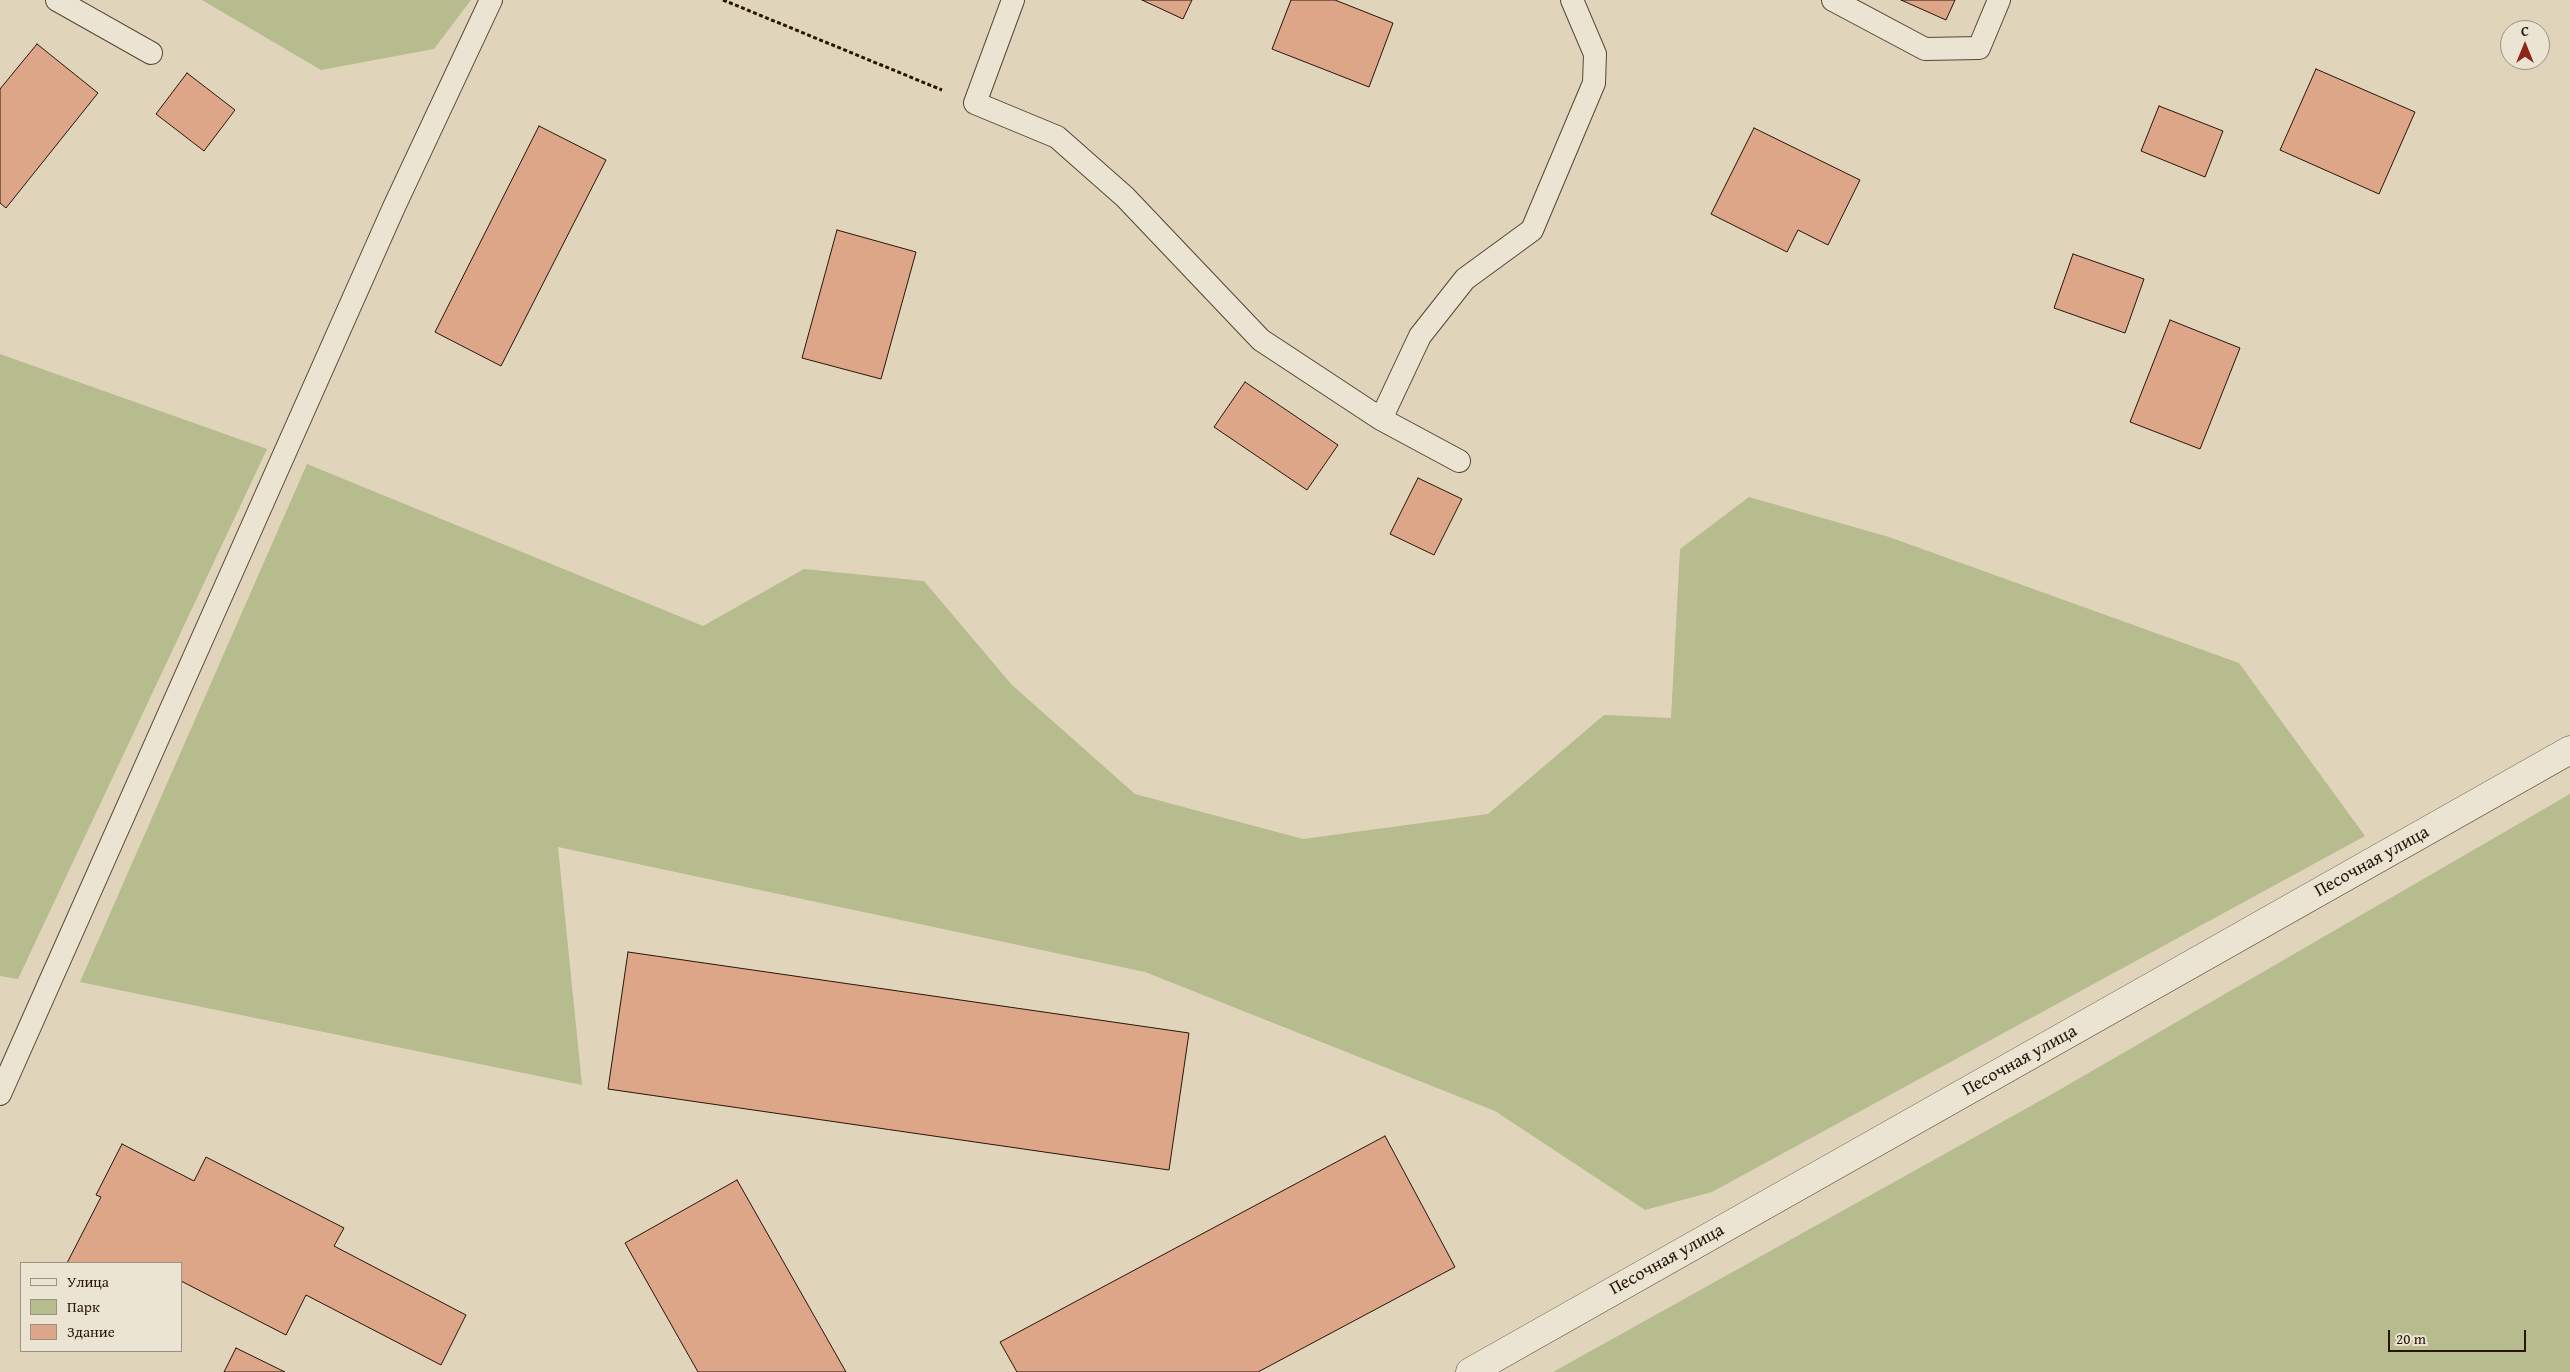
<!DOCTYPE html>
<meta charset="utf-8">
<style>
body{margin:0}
#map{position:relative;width:2570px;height:1372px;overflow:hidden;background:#e0d5ba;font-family:"Gentium Book Plus",serif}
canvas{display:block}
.legend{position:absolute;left:20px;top:1262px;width:162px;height:90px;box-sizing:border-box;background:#ebe4d2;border:1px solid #9d9182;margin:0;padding:6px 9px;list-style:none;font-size:15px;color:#28150a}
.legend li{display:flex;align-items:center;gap:10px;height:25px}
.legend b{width:25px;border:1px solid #9d9182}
.north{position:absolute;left:2500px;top:20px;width:50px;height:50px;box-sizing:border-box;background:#ebe4d2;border:1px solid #9d9182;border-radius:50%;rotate:0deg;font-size:14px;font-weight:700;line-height:20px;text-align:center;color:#28150a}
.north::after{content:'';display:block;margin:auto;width:18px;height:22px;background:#8f2418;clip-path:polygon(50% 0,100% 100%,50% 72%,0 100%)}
.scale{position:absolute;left:2388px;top:1330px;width:138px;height:22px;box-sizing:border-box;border:2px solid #28150a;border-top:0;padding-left:6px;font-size:15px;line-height:18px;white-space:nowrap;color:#28150a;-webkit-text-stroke:4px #ebe4d2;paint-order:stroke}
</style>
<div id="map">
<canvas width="2570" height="1372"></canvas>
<ul class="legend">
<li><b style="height:6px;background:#ebe4d2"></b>Улица</li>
<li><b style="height:14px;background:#b6bc8d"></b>Парк</li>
<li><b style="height:14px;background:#dda689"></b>Здание</li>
</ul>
<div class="north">С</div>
<div class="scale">20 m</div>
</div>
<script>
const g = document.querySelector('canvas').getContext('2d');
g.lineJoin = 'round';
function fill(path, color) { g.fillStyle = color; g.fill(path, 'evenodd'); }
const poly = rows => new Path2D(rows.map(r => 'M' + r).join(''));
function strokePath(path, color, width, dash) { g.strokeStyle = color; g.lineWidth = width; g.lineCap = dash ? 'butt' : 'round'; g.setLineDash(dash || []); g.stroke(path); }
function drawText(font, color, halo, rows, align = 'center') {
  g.font = font + ' "Gentium Book Plus",serif'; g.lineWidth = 4; g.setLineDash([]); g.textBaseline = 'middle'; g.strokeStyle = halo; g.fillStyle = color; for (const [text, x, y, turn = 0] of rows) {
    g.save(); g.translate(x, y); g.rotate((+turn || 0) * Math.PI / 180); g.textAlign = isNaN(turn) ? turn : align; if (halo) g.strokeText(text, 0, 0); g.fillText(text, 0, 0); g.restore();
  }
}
fill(poly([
 [202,0,471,0,434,49,321,70],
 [0,354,267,449,18,979,0,976],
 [307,464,703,626,804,569,924,581,1012,685,1135,794,1303,839,1488,814,1604,715,1671,718,1680,549,1749,497,1889,537,2239,663,2365,836,1712,1192,1645,1210,1495,1111,1145,972,558,847,582,1085,80,982],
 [2570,794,2570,1372,1553,1372,2054,1093]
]), '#b6bc8d');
const building = poly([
 [1142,0,1192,0,1183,19,1142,0],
 [1291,0,1335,0,1393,23,1369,87,1272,49,1291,0],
 [1901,0,1955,0,1946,20,1901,0],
 [37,44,98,93,6,208,0,203,0,89,37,44],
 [2316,69,2415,112,2379,194,2280,150,2316,69],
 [187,73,235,110,204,151,156,114,187,73],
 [2159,106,2223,131,2205,177,2141,151,2159,106],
 [539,126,606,160,501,366,435,332,539,126],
 [1754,128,1860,180,1828,245,1798,230,1787,252,1711,214,1754,128],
 [837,230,916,252,881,379,802,358,837,230],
 [2073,254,2144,279,2125,333,2054,308,2073,254],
 [2170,320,2240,348,2200,449,2130,422,2170,320],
 [1245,382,1338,445,1307,490,1214,427,1245,382],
 [1418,478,1462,499,1434,555,1390,534,1418,478],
 [628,952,1189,1033,1169,1170,608,1089,628,952],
 [1385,1136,1455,1267,1258,1372,1017,1372,1000,1342,1385,1136],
 [122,1144,194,1181,206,1157,344,1228,334,1246,466,1315,441,1365,306,1295,286,1335,181,1281,181,1263,67,1263,101,1197,96,1195,122,1144],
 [737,1180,846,1372,698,1372,625,1243,737,1180],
 [236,1348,285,1372,224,1372,236,1348]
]);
fill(building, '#dda689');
strokePath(building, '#28150a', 1);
const service = poly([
 [57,0,151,53],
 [1013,0,975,103,1057,137,1125,197,1261,340,1381,419,1459,461],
 [1833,0,1925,49,1979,48,1999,0],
 [1381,419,1420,336,1465,279,1532,230,1594,83,1595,54,1572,0],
 [0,1094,394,207,491,0]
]);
const minor = poly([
 [1470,1372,2570,750]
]);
strokePath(service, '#564536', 24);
strokePath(minor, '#564536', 29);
strokePath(poly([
 [723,0,942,90]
]), '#28150a', 3, [4, 2.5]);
strokePath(service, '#ebe4d2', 22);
strokePath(minor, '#ebe4d2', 28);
drawText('18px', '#28150a', '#ebe4d2', [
 ["Песочная улица",2372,862,-29],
 ["Песочная улица",2020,1061,-29],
 ["Песочная улица",1667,1260,-29]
]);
</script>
